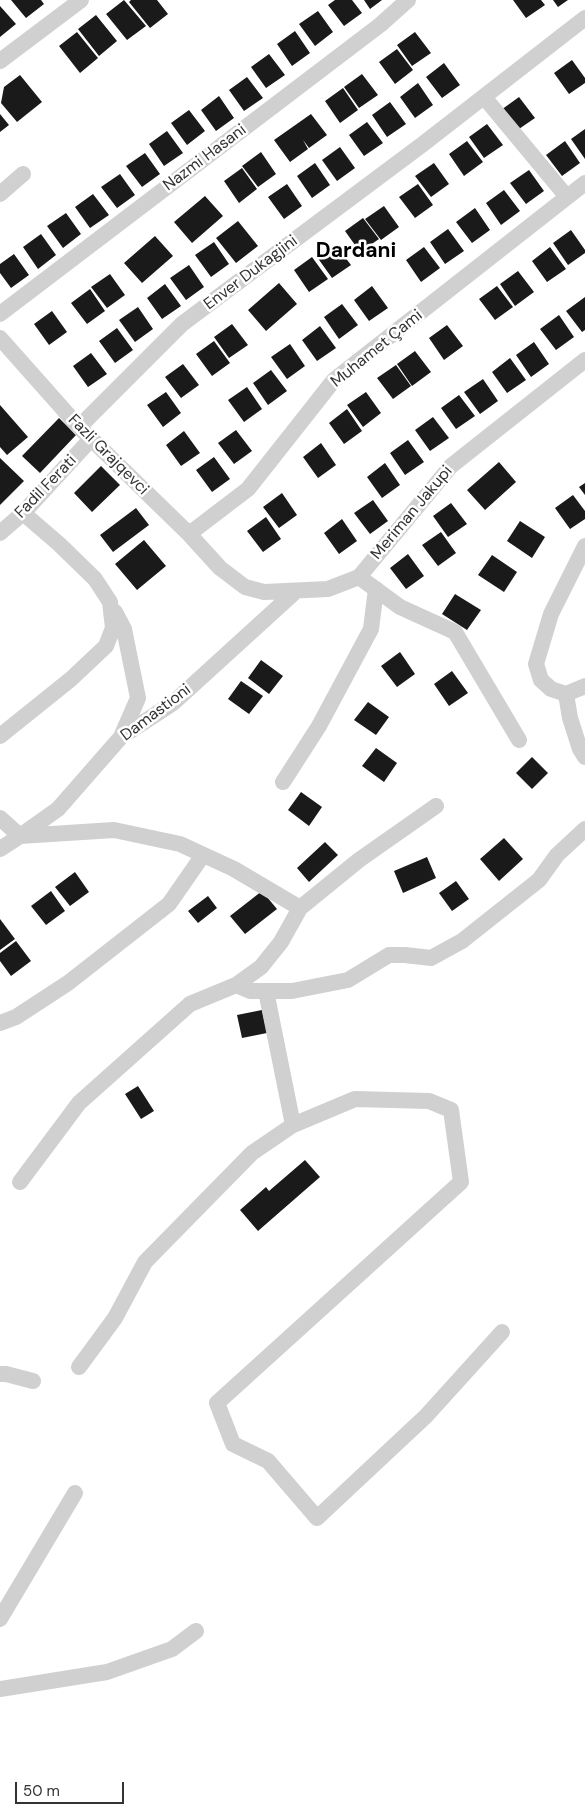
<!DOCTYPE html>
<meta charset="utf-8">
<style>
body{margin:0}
#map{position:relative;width:585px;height:1819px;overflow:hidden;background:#fff;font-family:"DM Sans",sans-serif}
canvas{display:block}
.scale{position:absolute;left:15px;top:1782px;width:109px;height:22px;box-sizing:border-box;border:2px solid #333;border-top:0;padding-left:6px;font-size:15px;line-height:18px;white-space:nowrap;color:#333;-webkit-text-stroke:4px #fff;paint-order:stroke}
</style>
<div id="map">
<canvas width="585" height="1819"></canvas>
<div class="scale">50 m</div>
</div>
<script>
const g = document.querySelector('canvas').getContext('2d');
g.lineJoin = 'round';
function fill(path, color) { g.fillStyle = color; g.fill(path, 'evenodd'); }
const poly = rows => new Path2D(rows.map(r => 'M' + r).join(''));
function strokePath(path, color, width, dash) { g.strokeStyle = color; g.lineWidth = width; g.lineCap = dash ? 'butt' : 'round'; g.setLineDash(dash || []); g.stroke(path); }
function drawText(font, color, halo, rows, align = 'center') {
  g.font = font + ' "DM Sans",sans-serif'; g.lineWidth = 5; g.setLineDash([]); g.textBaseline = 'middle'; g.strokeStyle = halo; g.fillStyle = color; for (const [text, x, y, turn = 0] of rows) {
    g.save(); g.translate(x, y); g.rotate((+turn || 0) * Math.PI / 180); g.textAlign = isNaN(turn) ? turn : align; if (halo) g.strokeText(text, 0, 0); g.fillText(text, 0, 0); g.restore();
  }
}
fill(poly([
 [11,0,41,0,44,4,26,18],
 [124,0,146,26,127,40,106,14],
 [131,0,157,0,168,14,150,28,129,2],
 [335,0,352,0,362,13,344,26,328,5],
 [364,0,382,0,370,9],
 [513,0,541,0,545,5,526,18],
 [553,0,568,0,558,7],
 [0,6,16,24,0,37],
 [318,11,333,32,315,46,299,24],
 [96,15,117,41,99,56,78,29],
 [295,31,310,53,292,66,277,44],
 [77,32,98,58,80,73,59,46],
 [415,32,431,53,412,66,397,45],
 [397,49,413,70,395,84,379,62],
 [269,54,285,75,266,88,251,67],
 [572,60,585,78,585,83,569,94,554,73],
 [444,63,460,85,442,98,426,77],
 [362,74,378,95,359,108,344,87],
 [20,75,42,102,17,122,1,103,4,87],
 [247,77,263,98,244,111,229,90],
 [418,83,433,105,415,118,400,97],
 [343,88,358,110,340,123,325,101],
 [219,96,234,118,216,131,201,110],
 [519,97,535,118,516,131,501,110],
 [390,102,406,124,387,137,372,115],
 [189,110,205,131,187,145,171,123],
 [0,114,9,125,0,132],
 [311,114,327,135,309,148,303,140,308,149,290,162,274,140],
 [367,122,383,143,364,156,349,135],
 [487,124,503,145,484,158,469,137],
 [585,129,585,159,571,139],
 [167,131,183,153,164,166,149,144],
 [467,141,483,162,464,176,449,154],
 [565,141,580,163,562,176,546,155],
 [340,147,355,168,337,181,322,160],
 [261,152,276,174,258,187,242,166],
 [145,153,160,174,142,187,126,166],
 [315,163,330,185,312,198,297,176],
 [434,163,449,184,431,197,415,176],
 [242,168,257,189,239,203,224,181],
 [529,170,544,191,526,204,510,183],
 [120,174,135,195,117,208,101,187],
 [287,184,302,206,284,219,268,197],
 [418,184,433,205,415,218,399,197],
 [504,190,520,211,501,225,486,203],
 [93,194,109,215,90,228,75,207],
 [205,196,223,216,192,243,174,222],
 [384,206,399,227,381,240,365,219],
 [475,208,490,230,472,243,456,222],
 [66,213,81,234,63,248,47,226],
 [363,218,379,239,360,252,345,231],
 [238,221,258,246,236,263,216,238],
 [448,229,464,251,445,264,430,242],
 [571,230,585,250,585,253,568,265,553,243],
 [41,234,56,255,38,269,23,247],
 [155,236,173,256,142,283,124,263],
 [214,242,229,264,211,277,195,255],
 [335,244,351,265,332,278,317,257],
 [424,247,440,268,421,282,406,260],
 [550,247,566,269,547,282,532,261],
 [14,254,29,275,11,288,0,273,0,264],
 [312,257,328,279,309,292,294,270],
 [189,265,204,287,186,300,170,278],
 [518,271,534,292,515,306,500,284],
 [110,274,125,295,107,308,91,287],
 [279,283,297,304,266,331,248,310],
 [165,284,181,306,162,319,147,298],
 [372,286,388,308,369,321,354,300],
 [497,286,513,307,495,320,479,299],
 [90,289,105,311,87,324,71,303],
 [585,297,585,330,582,332,566,311],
 [342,304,358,325,339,339,324,317],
 [138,307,153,329,135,342,119,320],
 [52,311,67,332,49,345,34,324],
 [559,315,574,337,556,350,540,329],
 [232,324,248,345,229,358,214,337],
 [447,325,463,346,444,360,429,338],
 [320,326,336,348,317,361,302,340],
 [117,328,133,350,115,363,99,341],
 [214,341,230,363,212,376,196,354],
 [534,342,549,364,531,377,516,355],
 [290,344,305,366,287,379,271,357],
 [415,351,431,372,412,386,397,364],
 [91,353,107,374,88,387,73,366],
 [510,358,526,380,507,393,492,372],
 [183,364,199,385,181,398,165,377],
 [396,365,411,386,393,399,377,378],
 [271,370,287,391,268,405,253,383],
 [483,379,498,401,480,414,464,392],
 [247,387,262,409,244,422,228,400],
 [166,392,181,413,163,427,147,405],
 [366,392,381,413,363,427,347,405],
 [459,395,475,416,456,429,441,408],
 [0,405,28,437,7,455,0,447],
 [347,409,362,431,344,444,329,423],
 [433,417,449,438,430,451,415,430],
 [59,418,76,435,40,473,22,456],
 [236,430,252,451,234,464,218,443],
 [184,431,200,453,181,466,166,445],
 [408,440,424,462,405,475,390,453],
 [321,443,336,465,318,478,303,457],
 [214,457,230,479,212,492,196,470],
 [0,458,24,481,0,505],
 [499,462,516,482,485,510,467,490],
 [385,463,400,485,382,498,367,477],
 [101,466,120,485,92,512,74,493],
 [585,483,585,495,579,487],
 [282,493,297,515,279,528,263,507],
 [573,495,585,511,585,519,570,529,555,508],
 [373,500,388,521,370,534,354,513],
 [451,503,467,524,448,537,433,516],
 [136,508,149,525,113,552,100,535],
 [266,517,281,539,263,552,247,531],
 [342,519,357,541,339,554,324,533],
 [520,521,545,537,532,558,507,541],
 [441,532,456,553,438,566,422,545],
 [144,540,166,566,137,590,115,564],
 [408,554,424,576,406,589,390,568],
 [492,555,517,572,504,592,478,575],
 [455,594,481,610,467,630,442,614],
 [400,652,415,674,397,687,381,666],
 [261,660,283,676,269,694,248,678],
 [452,671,468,693,449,706,434,684],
 [241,681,263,696,249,714,228,699],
 [368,702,389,717,376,735,354,720],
 [376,748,397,763,384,782,362,766],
 [532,757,548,773,532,789,516,773],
 [301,792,322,807,309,826,288,810],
 [504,838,523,859,499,881,480,859],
 [325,842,338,855,309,882,297,868],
 [427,857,436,878,403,893,394,871],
 [75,872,89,892,70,906,55,887],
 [456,881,469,899,452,911,439,893],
 [51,891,65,911,46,925,31,906],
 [262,891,277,909,245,934,230,916],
 [208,896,217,908,198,923,188,911],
 [0,919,15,939,0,950],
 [16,941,31,961,11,976,0,961,0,953],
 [262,1010,267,1033,242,1038,237,1015],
 [138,1086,154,1111,141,1119,125,1094],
 [305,1160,320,1177,258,1231,240,1210,266,1187,269,1191]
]), '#1a1a1a');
strokePath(poly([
 [0,61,81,0],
 [484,97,567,197],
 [0,194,23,174],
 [0,314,380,25,408,0],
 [0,338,79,427,189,534,220,568,245,587,264,592,328,589,359,577,451,466,585,360],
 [79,427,182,324,423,144,585,18],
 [0,533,23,513,91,439],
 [189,534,248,489,334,380,585,183],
 [585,546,551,614,536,664,541,680,551,689,566,694,585,686],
 [359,577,400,607,455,632,519,740],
 [115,612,124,629,138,698,121,737],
 [566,694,570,718,580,749,585,757],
 [0,736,71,679,106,646,113,628,110,602,95,579,59,544,23,513],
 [283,782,319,726,371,629,376,589],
 [0,818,20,836,58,809,121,737,173,703,296,591],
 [0,849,20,836,114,830,180,844,234,869,300,908],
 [236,985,250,991,292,991,348,980,389,955,405,955,431,958,462,941,539,880,557,855,585,829],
 [0,1023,16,1017,68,983,169,904,203,855],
 [293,1125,355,1099,429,1101,451,1110,461,1182,217,1403,233,1444,268,1461,317,1518,426,1416,502,1332],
 [20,1182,79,1103,190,1004,236,985,261,967,281,942,300,908,359,860,436,806],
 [79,1367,115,1318,145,1262,252,1153,293,1125,266,991],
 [0,1374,6,1374,33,1381],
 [0,1619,75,1493],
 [0,1689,107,1672,172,1649,196,1631]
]), '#d0d0d0', 16);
drawText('16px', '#333', '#fff', [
 ["Nazmi Hasani",205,158,-37],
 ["Enver Dukagjini",251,273,-37],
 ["Muhamet Çami",377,349,-39],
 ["Fazli Grajqevci",108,455,45],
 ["Fadil Ferati",46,487,-46],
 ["Meriman Jakupi",412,513,-50],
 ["Damastioni",156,713,-37]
]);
drawText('bold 21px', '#000', '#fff', [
 ["Dardani",356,251]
]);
</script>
